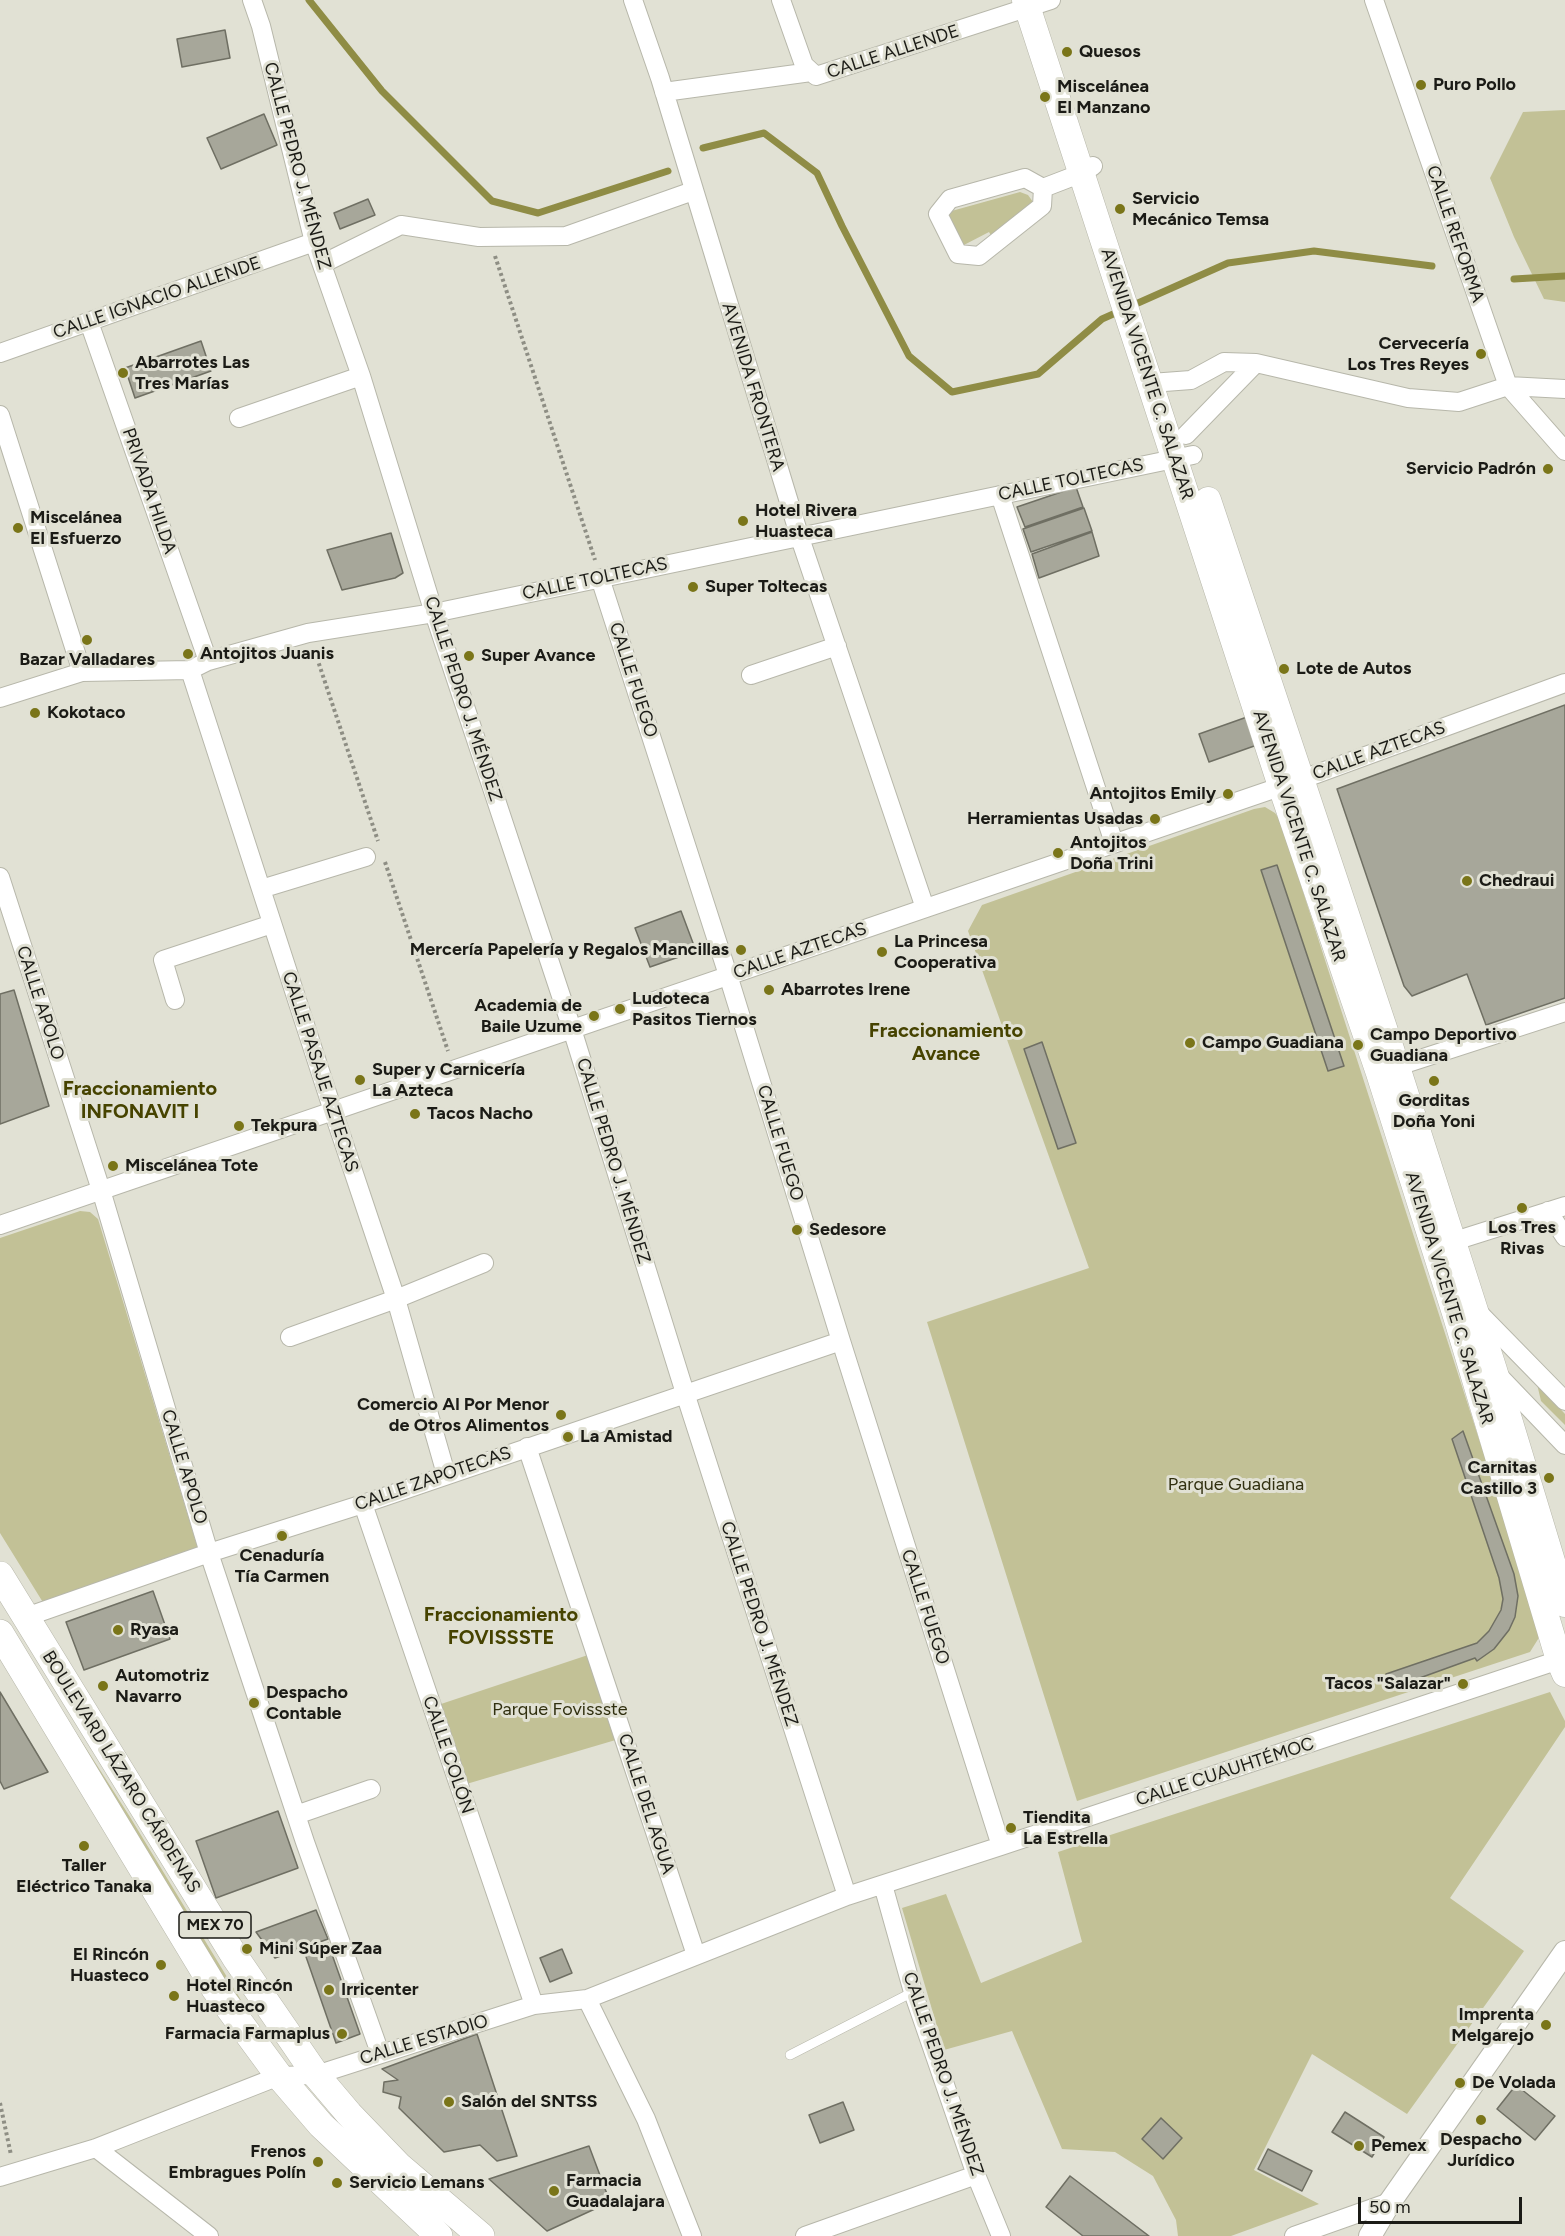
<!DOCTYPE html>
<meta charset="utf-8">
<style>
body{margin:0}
#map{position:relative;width:1565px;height:2236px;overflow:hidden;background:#e1e1d4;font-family:Figtree,sans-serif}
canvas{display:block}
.scale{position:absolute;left:1358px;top:2197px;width:164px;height:27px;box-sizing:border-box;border:3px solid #1b1b16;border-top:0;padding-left:8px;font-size:18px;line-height:21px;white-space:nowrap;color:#1b1b16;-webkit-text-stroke:4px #e1e1d4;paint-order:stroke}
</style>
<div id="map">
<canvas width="1565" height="2236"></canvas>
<div class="scale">50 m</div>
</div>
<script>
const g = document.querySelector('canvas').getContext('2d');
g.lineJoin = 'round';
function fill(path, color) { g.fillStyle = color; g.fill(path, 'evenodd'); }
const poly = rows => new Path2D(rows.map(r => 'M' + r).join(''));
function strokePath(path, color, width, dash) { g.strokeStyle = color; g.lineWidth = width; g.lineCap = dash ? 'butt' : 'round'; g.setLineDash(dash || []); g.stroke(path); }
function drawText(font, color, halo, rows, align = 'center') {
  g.font = font + ' Figtree,sans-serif'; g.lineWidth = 6; g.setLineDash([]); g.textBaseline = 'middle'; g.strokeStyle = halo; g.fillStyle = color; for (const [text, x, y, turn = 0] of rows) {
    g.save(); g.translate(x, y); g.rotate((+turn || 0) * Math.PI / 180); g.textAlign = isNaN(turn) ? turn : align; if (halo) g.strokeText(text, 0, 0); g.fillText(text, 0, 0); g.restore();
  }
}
fill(poly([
 [1565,110,1565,302,1544,299,1514,237,1490,178,1523,112],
 [1020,192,1028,195,1033,202,993,239,989,232,962,246,948,212],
 [1265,807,1275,813,1280,820,1478,1436,1542,1627,1540,1636,1530,1652,1077,1801,927,1322,1089,1268,968,931,982,905,1254,809],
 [80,1211,90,1212,98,1219,198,1549,44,1604,0,1533,0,1238],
 [1537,1384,1565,1414,1565,1425,1541,1401],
 [591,1654,619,1739,463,1785,438,1705],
 [38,1673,130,1817,267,2043,244,2012],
 [1550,1692,1565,1721,1565,1727,1450,1898,1524,1951,1407,2114,1312,2054,1254,2170,1319,2204,1231,2236,1178,2236,1176,2220,1153,2176,1115,2152,1062,2149,1012,2031,944,2050,902,1908,946,1894,981,1983,1082,1942,1058,1852]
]), '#c2c196');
strokePath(poly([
 [309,0,382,91,492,201,538,213,668,171],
 [703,148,764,133,817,173,842,226,909,356,952,392,1038,374,1102,319,1228,263,1314,251,1432,266],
 [1514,279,1565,276]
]), '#8f8c45', 7);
const building = poly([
 [225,30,230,58,182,67,177,39,225,30],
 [264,114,277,145,221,169,207,138,264,114],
 [368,199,375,215,340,229,334,213,368,199],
 [201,341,211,371,135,398,125,368,201,341],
 [1076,487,1083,507,1025,527,1017,507,1076,487],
 [1084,508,1092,531,1031,552,1023,529,1084,508],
 [1092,532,1099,556,1039,578,1032,554,1092,532],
 [391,533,403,573,395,578,342,590,327,550,391,533],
 [1565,705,1565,998,1486,1025,1467,974,1412,996,1404,986,1337,789,1565,705],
 [1247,717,1257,745,1209,762,1199,734,1247,717],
 [1277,865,1344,1066,1328,1071,1261,870,1277,865],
 [681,911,696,951,650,967,635,928,681,911],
 [14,990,49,1106,0,1124,0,994,14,990],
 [1042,1042,1076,1143,1058,1149,1024,1049,1042,1042],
 [1463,1431,1514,1574,1518,1596,1515,1617,1509,1630,1494,1649,1477,1661,1475,1658,1392,1688,1386,1674,1477,1643,1489,1631,1501,1610,1503,1599,1499,1578,1452,1439,1463,1431],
 [153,1591,170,1639,84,1670,66,1622,153,1591],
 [0,1692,48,1772,4,1789,0,1781,0,1692],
 [278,1811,298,1868,216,1898,196,1841,278,1811],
 [316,1910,328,1939,275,1958,256,1932,316,1910],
 [328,1943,360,2034,336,2043,304,1951,328,1943],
 [562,1949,572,1973,550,1982,540,1958,562,1949],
 [477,2034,517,2156,497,2161,480,2145,444,2152,399,2108,401,2097,383,2092,384,2082,398,2080,382,2069,477,2034],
 [1516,2085,1555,2116,1535,2140,1497,2109,1516,2085],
 [843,2102,854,2130,820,2143,809,2115,843,2102],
 [1345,2112,1384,2137,1372,2157,1332,2132,1345,2112],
 [1161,2118,1182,2138,1163,2159,1142,2139,1161,2118],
 [589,2146,610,2202,547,2231,489,2179,589,2146],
 [1268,2149,1312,2171,1302,2191,1258,2169,1268,2149],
 [1070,2176,1149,2236,1083,2236,1046,2207,1070,2176]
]);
fill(building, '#a7a79a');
strokePath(building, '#6f6f63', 1.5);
const service = poly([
 [790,2055,913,1992]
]);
const minor = poly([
 [252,0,261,26,314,242,361,376,434,613,572,1029,685,1393,847,1896],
 [633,0,660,78,800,538,925,908],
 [781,0,804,65,816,76,1051,0],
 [1374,0,1508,386,1565,451],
 [664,92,811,72],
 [1025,178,1043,188,1042,206,979,256,958,254,938,214,950,199,1025,178],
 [1043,188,1082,173,1093,166],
 [322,264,401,225,479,237,566,236,693,191],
 [89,322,208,661],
 [0,353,314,242],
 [1151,383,1191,380,1224,362,1256,363,1408,398,1459,402,1508,386,1565,389],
 [0,415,82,672],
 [239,418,361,376],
 [1186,435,1256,363],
 [1000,495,1114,843],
 [600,578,728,975,841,1341,1001,1846],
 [190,670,333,1111,396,1299,446,1474],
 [751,675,837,646],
 [0,698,82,672,190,670,208,661,308,633,434,613,1193,455],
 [0,877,101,1190,209,1553,305,1842,380,2053],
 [261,889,366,857],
 [175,1000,163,960,272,924],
 [1386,1070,1565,1012],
 [1548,1211,1565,1237],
 [0,1225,1300,780,1565,683],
 [1442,1245,1565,1206],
 [1478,1312,1565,1401],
 [290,1337,396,1299,484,1263],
 [1496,1373,1565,1445],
 [527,1447,696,1955],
 [363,1504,534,2005],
 [26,1617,209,1553,363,1504,841,1341],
 [296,1815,371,1789],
 [883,1885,913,1992,976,2175,1001,2236],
 [587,1999,646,2119,692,2236],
 [96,2148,209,2236],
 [0,2177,96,2148,279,2076,316,2075,534,2005,587,1999,847,1896,1001,1846,1559,1660,1565,1655],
 [805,2236,976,2175],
 [1294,2236,1390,2202]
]);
const tertiary = poly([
 [1370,2236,1390,2202,1565,1952]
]);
const secondary = poly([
 [1025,0,1281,786,1379,1073,1456,1316,1559,1660,1565,1674],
 [1208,500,1397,1067,1494,1370,1565,1604]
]);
const primary = poly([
 [0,1575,235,1957,316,2075,349,2114,399,2166,481,2236],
 [0,1633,215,1989,279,2076,321,2125,439,2236]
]);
strokePath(service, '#b7b7aa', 10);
strokePath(minor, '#b7b7aa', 20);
strokePath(tertiary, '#b7b7aa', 24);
strokePath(secondary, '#b7b7aa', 27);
strokePath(primary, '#b7b7aa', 28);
strokePath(poly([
 [495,256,595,560],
 [315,652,378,841],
 [385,862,448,1051],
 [0,2103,11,2155]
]), '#8e8e84', 4, [3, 3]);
strokePath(service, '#fff', 9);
strokePath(minor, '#fff', 18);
strokePath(tertiary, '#fff', 22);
strokePath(secondary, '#fff', 26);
strokePath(primary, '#fff', 27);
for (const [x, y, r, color] of [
 [1067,52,6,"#7a7519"],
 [1421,85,6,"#7a7519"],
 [1045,97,6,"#7a7519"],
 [1120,209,6,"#7a7519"],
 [1481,354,6,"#7a7519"],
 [123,373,6,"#7a7519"],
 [1548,469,6,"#7a7519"],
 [743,521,6,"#7a7519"],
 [18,528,6,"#7a7519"],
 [693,587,6,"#7a7519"],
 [87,640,6,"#7a7519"],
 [188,654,6,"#7a7519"],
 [469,656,6,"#7a7519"],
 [1284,669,6,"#7a7519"],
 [35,713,6,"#7a7519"],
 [1228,794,6,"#7a7519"],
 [1155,819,6,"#7a7519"],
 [1058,853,6,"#7a7519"],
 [1467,881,6,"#7a7519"],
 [741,950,6,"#7a7519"],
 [882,952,6,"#7a7519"],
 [769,990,6,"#7a7519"],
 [620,1009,6,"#7a7519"],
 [594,1016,6,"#7a7519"],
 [1190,1043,6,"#7a7519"],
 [1358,1045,6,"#7a7519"],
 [360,1080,6,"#7a7519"],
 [1434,1081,6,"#7a7519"],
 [415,1114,6,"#7a7519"],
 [239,1126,6,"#7a7519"],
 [113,1166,6,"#7a7519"],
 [1522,1208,6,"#7a7519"],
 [797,1230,6,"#7a7519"],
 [561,1415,6,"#7a7519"],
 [568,1437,6,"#7a7519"],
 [1549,1478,6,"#7a7519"],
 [282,1536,6,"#7a7519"],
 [118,1630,6,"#7a7519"],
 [1463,1684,6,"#7a7519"],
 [103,1686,6,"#7a7519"],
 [254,1703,6,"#7a7519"],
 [1011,1828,6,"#7a7519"],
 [84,1846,6,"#7a7519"],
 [247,1949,6,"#7a7519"],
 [161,1965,6,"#7a7519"],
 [329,1990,6,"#7a7519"],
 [174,1996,6,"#7a7519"],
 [1546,2025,6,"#7a7519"],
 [342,2034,6,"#7a7519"],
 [1460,2083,6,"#7a7519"],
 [449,2102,6,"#7a7519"],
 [1481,2120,6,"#7a7519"],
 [1359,2146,6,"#7a7519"],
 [318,2162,6,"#7a7519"],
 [337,2183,6,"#7a7519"],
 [554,2191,6,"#7a7519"]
]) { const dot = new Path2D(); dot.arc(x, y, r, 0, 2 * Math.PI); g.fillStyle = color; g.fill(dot); strokePath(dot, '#e1e1d4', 2); }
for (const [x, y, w] of [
 [215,1925,72]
]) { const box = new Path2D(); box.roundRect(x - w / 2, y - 13, w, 26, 4.5); g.fillStyle = '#e1e1d4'; g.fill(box); strokePath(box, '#1b1b16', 1.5); }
drawText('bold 16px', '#1b1b16', null, [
 ["MEX 70",215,1925]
]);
drawText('18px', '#1b1b16', '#e1e1d4', [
 ["CALLE ALLENDE",893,52,-18],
 ["CALLE PEDRO J. MÉNDEZ",297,166,75],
 ["CALLE REFORMA",1455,234,71],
 ["CALLE IGNACIO ALLENDE",157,298,-19],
 ["AVENIDA VICENTE C. SALAZAR",1147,374,72],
 ["AVENIDA FRONTERA",753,387,73],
 ["CALLE TOLTECAS",1071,480,-12],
 ["PRIVADA HILDA",149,491,71],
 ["CALLE TOLTECAS",595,579,-12],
 ["CALLE FUEGO",633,680,72],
 ["CALLE PEDRO J. MÉNDEZ",463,699,72],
 ["CALLE AZTECAS",1379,751,-20],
 ["AVENIDA VICENTE C. SALAZAR",1299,836,72],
 ["CALLE AZTECAS",800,951,-19],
 ["CALLE APOLO",40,1003,72],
 ["CALLE PASAJE AZTECAS",320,1072,72],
 ["CALLE FUEGO",780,1143,73],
 ["CALLE PEDRO J. MÉNDEZ",613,1161,73],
 ["AVENIDA VICENTE C. SALAZAR",1449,1298,73],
 ["CALLE APOLO",184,1467,73],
 ["CALLE ZAPOTECAS",433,1479,-19],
 ["CALLE FUEGO",925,1607,72],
 ["CALLE PEDRO J. MÉNDEZ",759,1624,72],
 ["CALLE COLÓN",448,1755,71],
 ["BOULEVARD LÁZARO CÁRDENAS",121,1772,58],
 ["CALLE CUAUHTÉMOC",1225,1772,-18],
 ["CALLE DEL AGUA",646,1804,72],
 ["CALLE ESTADIO",424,2040,-17],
 ["CALLE PEDRO J. MÉNDEZ",943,2074,71]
]);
drawText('bold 18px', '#1b1b16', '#e1e1d4', [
 ["Quesos",1079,52],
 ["Puro Pollo",1433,85],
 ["Miscelánea",1057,87],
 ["El Manzano",1057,108],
 ["Servicio",1132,199],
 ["Mecánico Temsa",1132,220],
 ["Cervecería",1469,344,"right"],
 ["Los Tres Reyes",1469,365,"right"],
 ["Abarrotes Las",135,363],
 ["Tres Marías",135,384],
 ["Servicio Padrón",1536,469,"right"],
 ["Hotel Rivera",755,511],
 ["Huasteca",755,532],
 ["Miscelánea",30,518],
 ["El Esfuerzo",30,539],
 ["Super Toltecas",705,587],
 ["Antojitos Juanis",200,654],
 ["Super Avance",481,656],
 ["Bazar Valladares",87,660,"center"],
 ["Lote de Autos",1296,669],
 ["Kokotaco",47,713],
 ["Antojitos Emily",1216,794,"right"],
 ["Herramientas Usadas",1143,819,"right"],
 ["Antojitos",1070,843],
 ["Doña Trini",1070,864],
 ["Chedraui",1479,881],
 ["La Princesa",894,942],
 ["Cooperativa",894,963],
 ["Mercería Papelería y Regalos Mancillas",729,950,"right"],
 ["Abarrotes Irene",781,990],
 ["Ludoteca",632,999],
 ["Pasitos Tiernos",632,1020],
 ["Academia de",582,1006,"right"],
 ["Baile Uzume",582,1027,"right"],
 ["Campo Deportivo",1370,1035],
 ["Guadiana",1370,1056],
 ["Campo Guadiana",1202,1043],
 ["Super y Carnicería",372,1070],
 ["La Azteca",372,1091],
 ["Gorditas",1434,1101,"center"],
 ["Doña Yoni",1434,1122,"center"],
 ["Tacos Nacho",427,1114],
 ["Tekpura",251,1126],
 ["Miscelánea Tote",125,1166],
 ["Los Tres",1522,1228,"center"],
 ["Rivas",1522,1249,"center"],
 ["Sedesore",809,1230],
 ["Comercio Al Por Menor",549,1405,"right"],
 ["de Otros Alimentos",549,1426,"right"],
 ["La Amistad",580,1437],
 ["Carnitas",1537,1468,"right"],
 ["Castillo 3",1537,1489,"right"],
 ["Cenaduría",282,1556,"center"],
 ["Tía Carmen",282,1577,"center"],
 ["Ryasa",130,1630],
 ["Automotriz",115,1676],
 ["Navarro",115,1697],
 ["Tacos \"Salazar\"",1451,1684,"right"],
 ["Despacho",266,1693],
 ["Contable",266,1714],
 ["Tiendita",1023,1818],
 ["La Estrella",1023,1839],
 ["Taller",84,1866,"center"],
 ["Eléctrico Tanaka",84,1887,"center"],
 ["Mini Súper Zaa",259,1949],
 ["El Rincón",149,1955,"right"],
 ["Huasteco",149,1976,"right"],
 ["Hotel Rincón",186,1986],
 ["Huasteco",186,2007],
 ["Irricenter",341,1990],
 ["Imprenta",1534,2015,"right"],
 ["Melgarejo",1534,2036,"right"],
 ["Farmacia Farmaplus",330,2034,"right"],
 ["De Volada",1472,2083],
 ["Salón del SNTSS",461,2102],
 ["Despacho",1481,2140,"center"],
 ["Jurídico",1481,2161,"center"],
 ["Pemex",1371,2146],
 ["Frenos",306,2152,"right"],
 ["Embragues Polín",306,2173,"right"],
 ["Farmacia",566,2181],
 ["Guadalajara",566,2202],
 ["Servicio Lemans",349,2183]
], 'left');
drawText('18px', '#313010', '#e1e1d4', [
 ["Parque Guadiana",1236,1485],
 ["Parque Fovissste",560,1710]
]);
drawText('bold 20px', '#464300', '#e1e1d4', [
 ["Fraccionamiento",946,1031],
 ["Avance",946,1054],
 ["Fraccionamiento",140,1089],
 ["INFONAVIT I",140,1112],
 ["Fraccionamiento",501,1615],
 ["FOVISSSTE",501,1638]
]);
</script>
